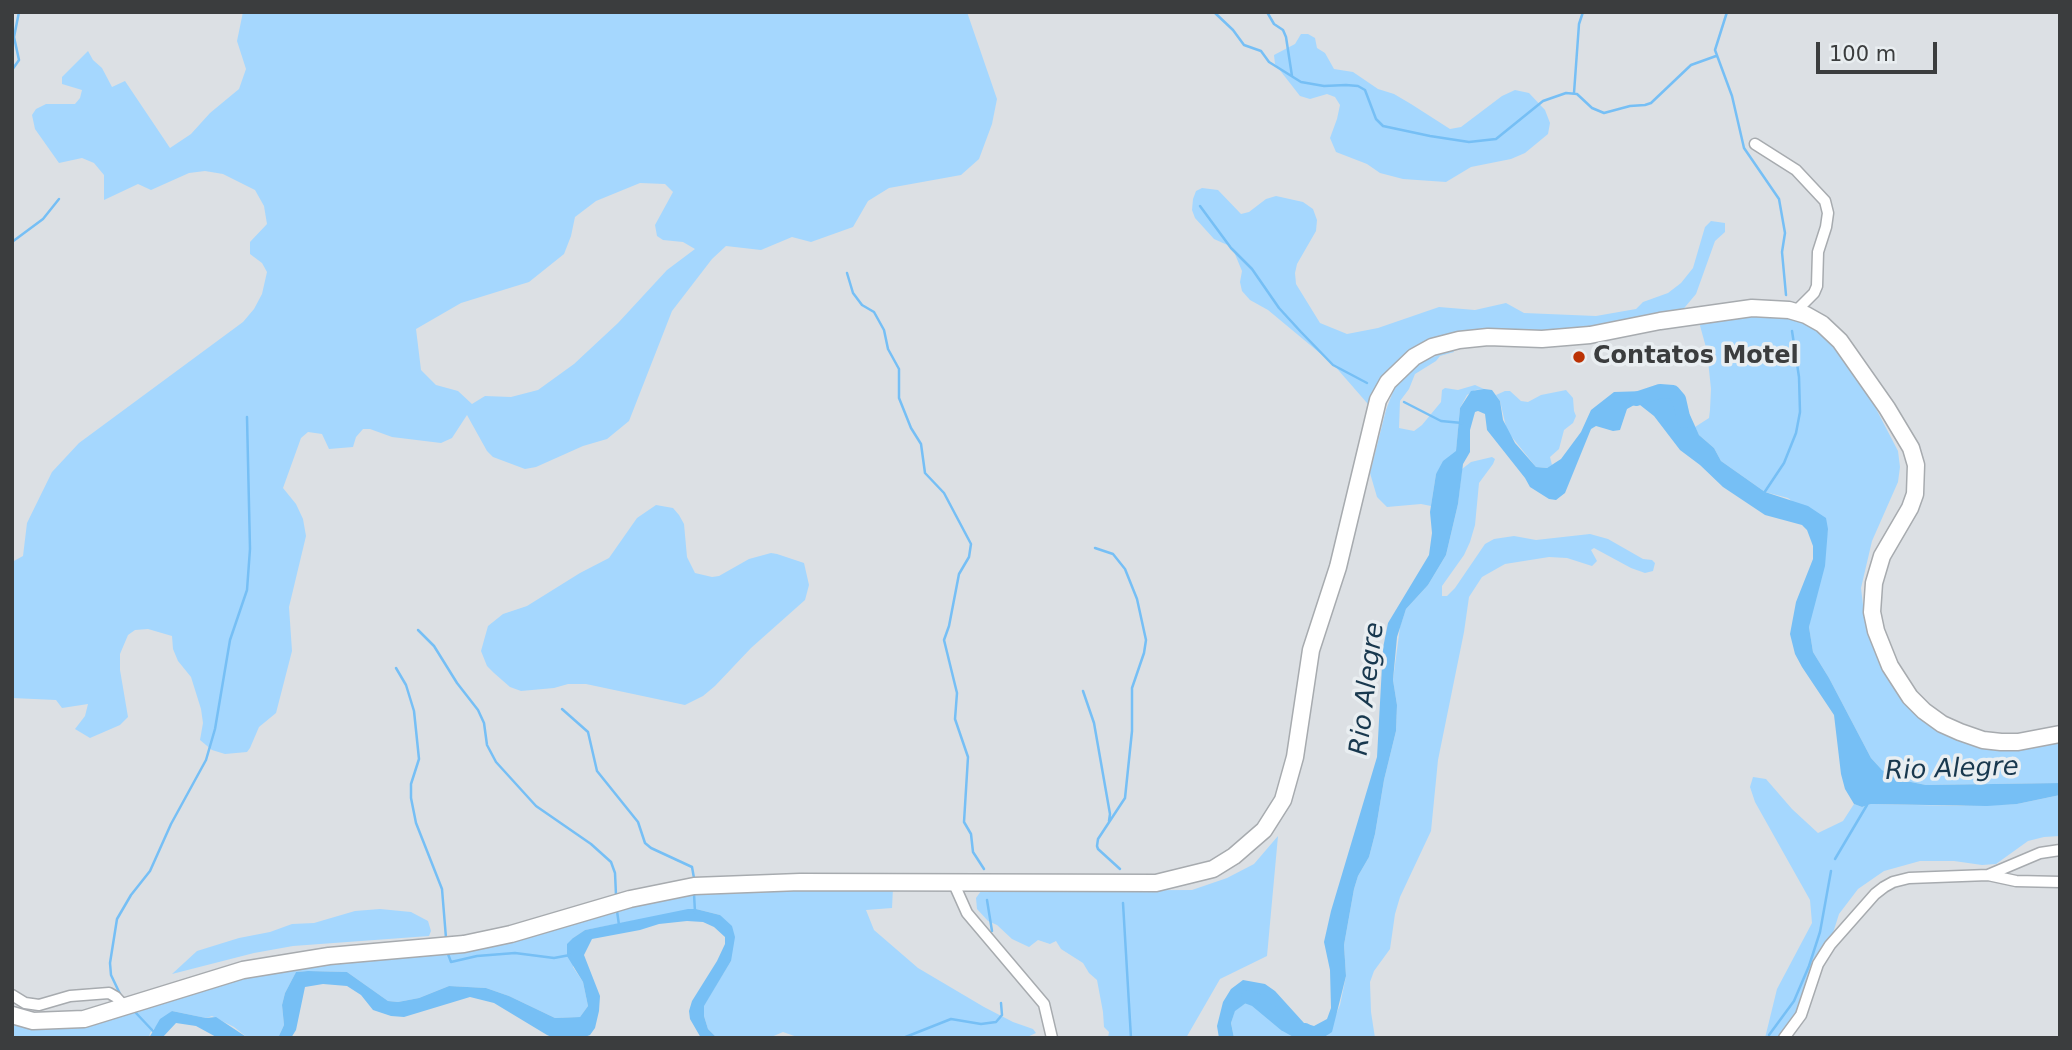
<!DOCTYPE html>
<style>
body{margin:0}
#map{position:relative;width:2072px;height:1050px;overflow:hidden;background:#dce0e4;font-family:"DejaVu Sans",sans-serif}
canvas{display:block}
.frame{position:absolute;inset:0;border:14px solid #3b3d3e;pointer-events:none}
.scale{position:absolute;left:1816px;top:42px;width:121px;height:32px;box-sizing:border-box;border:4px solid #3b3d3e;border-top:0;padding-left:9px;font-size:21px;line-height:24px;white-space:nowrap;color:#3b3d3e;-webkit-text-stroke:5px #e9eef1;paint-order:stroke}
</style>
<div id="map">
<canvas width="2072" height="1050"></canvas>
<div class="frame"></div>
<div class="scale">100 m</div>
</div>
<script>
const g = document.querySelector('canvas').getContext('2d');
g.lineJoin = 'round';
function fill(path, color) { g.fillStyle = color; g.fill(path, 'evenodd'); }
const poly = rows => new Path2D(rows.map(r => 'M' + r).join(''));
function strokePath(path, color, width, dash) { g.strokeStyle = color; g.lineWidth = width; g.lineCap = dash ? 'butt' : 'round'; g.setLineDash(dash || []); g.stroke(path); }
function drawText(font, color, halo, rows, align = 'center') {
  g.font = font + ' "DejaVu Sans",sans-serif'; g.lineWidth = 7; g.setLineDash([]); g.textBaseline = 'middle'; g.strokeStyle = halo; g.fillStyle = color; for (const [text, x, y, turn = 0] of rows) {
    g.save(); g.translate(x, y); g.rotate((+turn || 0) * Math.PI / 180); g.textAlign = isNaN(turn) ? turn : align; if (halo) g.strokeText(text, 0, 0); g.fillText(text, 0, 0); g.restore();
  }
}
fill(poly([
 [243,12,967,12,997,99,992,124,979,159,961,175,889,188,868,201,853,227,811,242,792,237,761,250,726,246,712,259,672,311,629,421,607,439,583,446,536,467,525,469,493,457,487,451,467,415,452,438,441,443,392,437,370,429,363,429,356,437,353,447,329,449,322,434,308,432,301,438,283,488,296,504,303,519,306,536,289,607,292,651,276,713,259,727,250,748,247,752,225,754,212,750,200,740,203,723,201,709,191,677,178,661,173,649,172,636,148,629,135,630,128,635,120,654,120,670,128,717,120,725,90,738,75,729,85,716,88,704,62,708,56,700,12,698,12,562,23,556,27,523,52,472,79,443,243,322,254,309,262,294,267,272,262,263,250,254,250,242,267,224,264,206,255,190,223,174,205,171,189,173,151,190,138,184,104,200,104,175,94,163,82,158,59,163,35,129,32,115,36,109,46,104,75,104,80,98,82,90,62,84,62,77,88,51,93,60,102,68,112,87,125,81,170,148,191,134,210,113,239,89,246,69,237,41],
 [640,183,665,184,673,192,655,225,657,236,663,240,683,242,695,249,667,270,618,323,574,364,538,390,511,397,485,396,472,404,458,391,436,385,421,370,416,329,461,303,529,282,564,254,571,236,575,217,596,201],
 [1301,34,1308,34,1315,38,1317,48,1325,53,1334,69,1353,72,1378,89,1394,94,1411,104,1450,129,1461,127,1502,96,1515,90,1529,93,1545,110,1550,123,1548,134,1525,153,1511,159,1471,167,1446,182,1403,179,1380,173,1367,164,1336,152,1330,138,1337,119,1340,105,1335,97,1327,94,1310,99,1300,96,1275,64,1274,55,1295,44],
 [1202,188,1218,190,1241,214,1249,212,1266,199,1276,196,1303,202,1313,209,1317,220,1316,231,1297,264,1295,273,1296,284,1320,323,1347,334,1378,328,1439,307,1475,310,1506,303,1524,313,1596,316,1636,309,1643,302,1668,293,1681,283,1693,268,1705,227,1711,221,1725,223,1725,232,1715,241,1696,294,1680,313,1573,330,1449,335,1433,339,1374,411,1333,364,1268,310,1250,300,1242,291,1240,282,1242,271,1232,247,1214,239,1195,218,1192,210,1193,199,1196,191],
 [1774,311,1823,328,1872,401,1898,451,1900,467,1898,482,1872,541,1861,588,1865,622,1883,671,1902,701,1917,714,1967,739,2060,739,2060,783,1926,785,1896,779,1882,770,1871,758,1829,678,1813,652,1809,627,1828,529,1788,498,1765,492,1721,461,1714,448,1699,435,1695,427,1709,418,1710,410,1711,389,1707,351,1699,322],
 [1453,349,1454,352,1440,356,1436,361,1415,374,1409,389,1400,401,1399,428,1414,431,1422,425,1441,402,1442,390,1445,388,1458,390,1475,385,1484,389,1475,390,1467,395,1460,408,1456,452,1436,474,1431,506,1421,504,1387,507,1377,497,1370,473,1386,410,1394,389,1404,375,1421,362],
 [1566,390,1573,398,1574,411,1576,416,1573,423,1564,430,1559,449,1550,457,1552,465,1547,468,1536,467,1507,431,1500,401,1496,395,1505,391,1510,391,1521,401,1528,402,1541,395],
 [1492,457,1495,459,1493,464,1479,483,1475,525,1470,542,1464,555,1442,586,1442,596,1447,596,1455,588,1485,544,1494,539,1514,536,1536,540,1590,534,1608,539,1643,559,1652,560,1655,563,1653,571,1645,573,1631,568,1594,548,1591,550,1597,561,1592,566,1567,558,1549,557,1505,564,1482,577,1469,597,1464,632,1438,760,1431,831,1400,897,1395,914,1390,949,1374,971,1370,982,1371,1012,1375,1038,1323,1038,1327,1036,1340,1005,1346,976,1344,945,1354,889,1358,876,1369,857,1375,834,1384,780,1396,731,1397,705,1393,680,1400,627,1406,609,1428,585,1446,555,1458,504,1462,469,1471,462],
 [656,505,673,508,679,515,684,524,687,557,695,573,712,577,719,576,749,559,771,553,777,554,804,563,809,585,805,600,751,648,715,686,703,696,685,705,586,684,568,684,554,688,521,691,510,687,494,673,487,666,481,651,488,626,503,614,527,606,580,573,609,558,637,518],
 [1753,777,1766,779,1792,809,1818,833,1843,821,1854,804,1862,807,1871,804,1959,806,2017,804,2060,795,2060,836,2044,837,2028,841,1996,864,1982,865,1954,861,1920,861,1884,871,1858,889,1839,914,1810,1006,1785,1038,1765,1038,1777,989,1812,923,1810,900,1755,802,1750,787],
 [1278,836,1267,956,1220,979,1186,1038,1108,1038,1109,1032,1104,1027,1103,1012,1097,980,1089,973,1083,963,1061,949,1056,941,1050,944,1038,940,1029,947,1012,939,997,925,988,921,977,909,976,898,981,891,1192,890,1227,878,1254,864],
 [731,885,893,888,892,908,866,910,874,930,918,968,984,1007,1013,1022,1033,1029,1036,1033,1025,1038,800,1038,783,1032,769,1038,717,1038,708,1029,704,1016,704,1005,731,961,720,915,696,909,585,930,573,938,573,967,583,982,588,1006,580,1017,555,1018,509,996,486,988,449,986,419,998,398,1002,388,1001,347,972,308,971,296,972,285,993,282,1005,284,1025,278,1038,248,1038,234,1027,212,1016,206,1018,172,1011,150,1033,149,1038,12,1038,12,1019,35,1023,220,977,400,954],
 [380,909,411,912,428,921,431,931,429,936,293,946,254,953,172,974,197,951,239,938,270,932,292,924,314,923,355,911],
 [1246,1003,1263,1006,1274,1011,1295,1034,1301,1038,1234,1038,1231,1023,1235,1010]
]), '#a5d7fe');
fill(poly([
 [1484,389,1492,390,1500,401,1503,420,1515,443,1536,467,1547,468,1561,459,1581,432,1591,410,1614,392,1646,391,1676,399,1690,415,1699,435,1714,448,1721,461,1765,492,1808,506,1826,518,1828,529,1825,566,1809,627,1813,652,1829,678,1871,758,1882,770,1896,779,1926,785,2060,783,2060,795,2017,804,1987,806,1871,804,1862,807,1854,804,1845,789,1841,774,1834,715,1802,667,1795,654,1790,634,1796,602,1813,559,1813,546,1807,530,1802,525,1765,515,1723,487,1700,465,1680,450,1654,416,1640,405,1636,404,1627,409,1620,430,1613,431,1596,426,1591,429,1565,493,1556,500,1549,499,1530,487,1525,478,1487,430,1485,414,1478,411,1475,412,1470,430,1470,452,1463,464,1458,504,1446,555,1428,585,1406,609,1397,637,1393,680,1397,705,1396,731,1384,780,1375,834,1369,857,1358,876,1354,889,1344,945,1346,976,1332,1032,1323,1038,1301,1038,1295,1034,1274,1011,1263,1006,1246,1003,1235,1011,1231,1023,1234,1038,1219,1038,1217,1026,1223,1002,1231,989,1243,980,1265,984,1275,991,1304,1023,1314,1026,1327,1019,1331,1008,1330,970,1324,942,1331,911,1377,757,1383,648,1388,623,1429,555,1432,533,1430,512,1436,474,1443,461,1456,451,1460,408,1471,391],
 [688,909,696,909,720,915,732,926,735,937,731,961,704,1006,704,1016,708,1029,717,1038,701,1038,690,1019,689,1011,692,1001,717,961,725,944,725,937,714,927,703,922,687,921,659,924,640,930,592,939,584,955,600,996,599,1011,595,1028,590,1035,582,1038,554,1038,547,1035,494,1003,470,997,404,1017,391,1016,373,1010,361,995,347,986,323,984,305,987,296,1030,291,1038,278,1038,284,1025,282,1005,285,993,296,972,308,971,347,972,388,1001,398,1002,419,998,449,986,486,988,509,996,555,1018,580,1017,588,1006,583,982,567,956,567,944,573,938,585,930],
 [172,1011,206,1018,216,1017,248,1038,218,1038,196,1026,176,1023,162,1038,149,1038,160,1019]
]), '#76bff5');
strokePath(poly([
 [1214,12,1233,30,1244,45,1261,51,1269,62,1301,82,1324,86,1346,85,1358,86,1365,90,1376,119,1383,126,1430,136,1469,142,1496,139,1543,101,1566,93,1577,94,1592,108,1604,113,1630,106,1645,105,1651,103,1691,65,1716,56],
 [1267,12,1274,24,1283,30,1286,37,1292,76],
 [1727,12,1715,50,1732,96,1744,148,1779,199,1785,233,1782,252,1786,295],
 [12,70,19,60,14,37,19,12],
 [1574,93,1579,24,1583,12],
 [1200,206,1231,248,1252,269,1279,308,1301,332,1333,365,1367,383],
 [12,242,43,219,59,199],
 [847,273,853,293,862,305,874,312,884,330,888,349,899,369,899,398,911,428,921,444,925,473,944,493,971,544,969,557,959,574,949,626,944,640,957,693,955,719,968,757,964,822,971,834,973,852,984,869],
 [1404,402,1441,421,1462,423],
 [1764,493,1784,463,1796,433,1800,412,1799,377,1792,331],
 [1095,548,1113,554,1125,569,1137,599,1146,640,1144,653,1132,688,1132,731,1125,798,1098,839,1097,846,1098,849,1120,869],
 [418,630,434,646,457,683,478,710,484,723,487,745,496,762,536,806,591,844,611,862,615,873,616,895],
 [396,668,406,685,414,711,419,759,411,784,411,798,416,823,442,889,446,938],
 [1083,691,1094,723,1110,814,1109,821],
 [562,709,588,732,597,771,638,822,645,843,651,848,692,867,694,878],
 [1835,859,1867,805],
 [694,894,695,912],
 [987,900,992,931],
 [1123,903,1131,1038],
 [617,911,619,925],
 [448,954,451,962,477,956,515,953,554,958,570,955],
 [121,996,111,975,110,963,117,919,131,895,150,871,171,824,206,760,215,729,230,640,247,590,250,549,247,417],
 [136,1013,153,1031],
 [1769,1035,1794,1001,1809,966,1820,932,1831,871],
 [903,1038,951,1019,981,1024,996,1022,1002,1015,1001,1003]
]), '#76bff5', 2.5);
strokePath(poly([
 [1636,399,1660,391,1673,392,1679,399,1684,421],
 [1248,997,1256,1000,1286,1025,1295,1030,1305,1030]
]), '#76bff5', 14);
const minor = poly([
 [1755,144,1796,170,1825,201,1828,213,1826,227,1818,252,1817,286,1814,293,1795,312],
 [1988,875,2016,881,2060,882],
 [954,884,967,913,1044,1004,1052,1038],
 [12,995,25,1003,39,1005,70,996,109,993,116,997,125,1007],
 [1784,1038,1801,1015,1818,964,1830,945,1875,894,1884,887,1893,882,1909,878,1988,875,2040,853,2060,850]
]);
const trunk = poly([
 [12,1015,33,1021,84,1019,243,970,329,956,464,944,511,934,630,899,694,886,800,882,1156,883,1213,869,1234,856,1264,830,1283,800,1295,757,1311,650,1338,567,1378,400,1388,382,1414,357,1432,347,1459,340,1488,337,1542,339,1590,335,1660,321,1752,308,1789,310,1806,315,1822,324,1840,341,1887,408,1911,448,1916,465,1915,494,1910,508,1882,556,1874,583,1872,612,1876,631,1890,666,1910,697,1924,711,1942,724,1960,732,1983,740,2001,742,2018,742,2060,734]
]);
strokePath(minor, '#a7abaf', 13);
strokePath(trunk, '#a7abaf', 19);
strokePath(minor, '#fff', 10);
strokePath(trunk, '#fff', 16);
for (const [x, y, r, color] of [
 [1579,357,7,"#bb3204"]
]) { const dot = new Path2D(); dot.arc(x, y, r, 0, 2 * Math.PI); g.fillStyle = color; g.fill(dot); strokePath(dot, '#e9eef1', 2.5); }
drawText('bold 24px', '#3b3d3e', '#e9eef1', [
 ["Contatos Motel",1593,357]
], 'left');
drawText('italic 26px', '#18384e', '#e9eef1', [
 ["Rio Alegre",1368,689,-83],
 ["Rio Alegre",1952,770,-2]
]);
</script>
